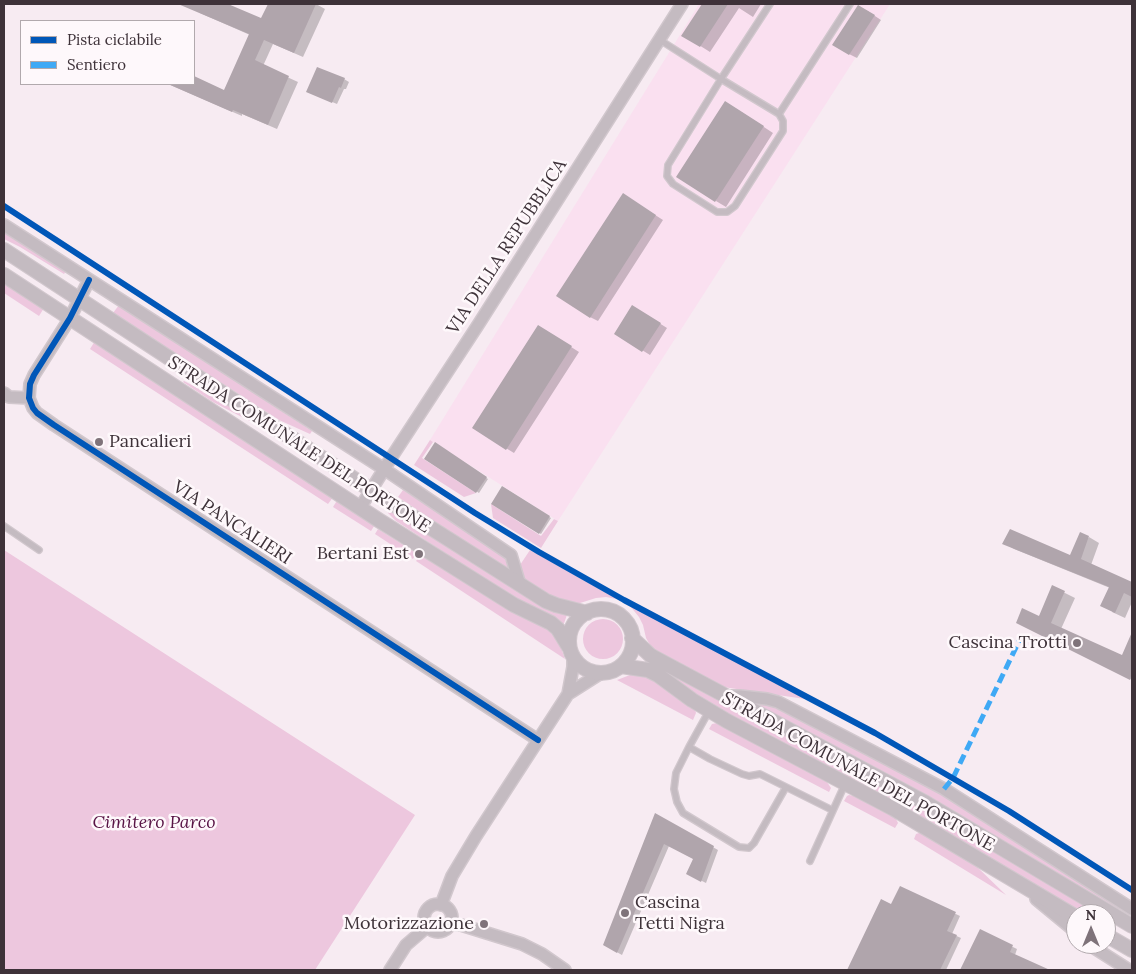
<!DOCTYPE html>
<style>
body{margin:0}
#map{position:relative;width:1136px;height:974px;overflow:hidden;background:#f7ebf2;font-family:Lora,serif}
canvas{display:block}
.frame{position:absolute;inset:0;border:5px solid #3e3239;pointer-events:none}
.legend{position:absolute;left:20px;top:20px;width:175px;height:65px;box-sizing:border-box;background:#fef8fb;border:1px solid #b1a9ad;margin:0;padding:6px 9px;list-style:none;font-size:15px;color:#3e3239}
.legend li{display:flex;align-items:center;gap:10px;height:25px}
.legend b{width:25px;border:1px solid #b1a9ad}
.north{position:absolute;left:1066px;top:904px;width:50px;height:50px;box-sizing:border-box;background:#fef8fb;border:1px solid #b1a9ad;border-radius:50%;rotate:0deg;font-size:14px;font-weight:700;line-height:20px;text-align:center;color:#3e3239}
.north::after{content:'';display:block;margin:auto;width:18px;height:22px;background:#7f737a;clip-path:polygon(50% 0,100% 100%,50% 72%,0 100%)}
</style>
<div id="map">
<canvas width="1136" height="974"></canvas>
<div class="frame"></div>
<ul class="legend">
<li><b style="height:6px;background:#0057b8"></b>Pista ciclabile</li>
<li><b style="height:6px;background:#3fa9f5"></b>Sentiero</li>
</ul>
<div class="north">N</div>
</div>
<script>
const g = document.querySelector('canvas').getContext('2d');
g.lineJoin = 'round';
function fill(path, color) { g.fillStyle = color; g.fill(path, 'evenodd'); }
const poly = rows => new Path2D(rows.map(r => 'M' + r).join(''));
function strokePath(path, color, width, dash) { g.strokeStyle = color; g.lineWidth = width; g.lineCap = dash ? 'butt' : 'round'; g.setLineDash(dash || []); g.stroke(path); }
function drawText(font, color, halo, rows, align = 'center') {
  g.font = font + ' Lora,serif'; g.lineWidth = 5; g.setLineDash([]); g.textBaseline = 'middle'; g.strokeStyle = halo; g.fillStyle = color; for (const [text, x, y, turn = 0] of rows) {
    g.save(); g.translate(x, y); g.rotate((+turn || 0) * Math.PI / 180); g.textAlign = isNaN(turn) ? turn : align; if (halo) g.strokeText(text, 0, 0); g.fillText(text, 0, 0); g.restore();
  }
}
fill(poly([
 [699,4,890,4,558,521,430,440]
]), '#fae0f0');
fill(poly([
 [4,231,66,271,64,274,20,247,4,239],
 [4,282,44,308,39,316,4,293],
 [119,305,312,431,310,434,279,420,113,313],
 [95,341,334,496,328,504,90,349],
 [184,381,231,405,264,426,263,428,213,402,183,382],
 [430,440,433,442,422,458,476,493,464,497,414,465],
 [403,490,503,555,511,572,398,497],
 [338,499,376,523,371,531,333,507],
 [491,504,541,536,554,519,558,521,541,548,493,518],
 [391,508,546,608,567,615,563,626,553,616,517,600,396,521,388,513],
 [378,529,416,553,413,559,375,534],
 [4,550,415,815,315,970,4,970],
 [530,550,617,599,606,597,596,598,580,603,574,603,556,598,543,591,526,582,520,565],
 [422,553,549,630,559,642,565,659,416,561],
 [630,606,805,699,723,687,656,651,650,645,646,638,643,625,639,617],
 '583 639a20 20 0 1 1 40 0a20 20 0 1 1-40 0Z',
 [638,674,652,678,695,709,696,713,693,720,617,680,630,675],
 [675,677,941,818,1100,914,1082,914,715,708,674,679],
 [751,702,776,705,926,785,957,802,1120,908,1118,911],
 [717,723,827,782,831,788,829,792,709,729,712,724],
 [849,795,854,796,895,817,898,823,895,828,844,801,847,796],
 [919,833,924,833,972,862,1006,895,914,839,916,834]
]), '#edc7de');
fill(poly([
 [185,4,225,4,262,20,269,4,316,4,325,9,303,57,273,44,263,66,298,82,277,129,242,114,242,116,168,84,194,84,194,78,225,91,250,35,200,13,192,7],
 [703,4,761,4,753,17,739,8,710,52,683,35],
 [866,10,881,20,857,58,849,54],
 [344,79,349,82,346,89,344,89,337,104,313,94],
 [735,108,773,133,726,207,716,201],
 [630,199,663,220,598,321,590,317],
 [640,311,667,328,650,355,616,334],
 [546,331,579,352,514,453,473,428],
 [435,444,488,479,479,493,425,458],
 [503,487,551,518,541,534,493,504],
 [1089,537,1099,543,1091,565,1132,583,1132,602,1125,618,1112,612,1110,588,1014,549,1004,543,1070,556],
 [1053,587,1075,598,1061,629,1123,656,1132,635,1132,680,1028,628,1039,617],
 [656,815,718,850,706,883,688,874,694,859,669,846,622,955,604,945],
 [901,888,960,916,952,934,961,938,946,970,849,970,881,901,892,906],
 [980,931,1017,949,1015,955,1044,969,1044,970,961,970]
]), '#0003');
fill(poly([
 [178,4,228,4,261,18,268,4,316,4,294,53,264,40,255,60,289,76,268,125,233,110,232,112,168,84,194,84,194,76,224,90,249,34],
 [702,4,728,4,700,47,681,36],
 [858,5,875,15,849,55,832,45],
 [317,67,345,78,341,88,339,87,332,103,306,92],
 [725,101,764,126,715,202,676,177],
 [623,193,656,215,590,318,556,296],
 [632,305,661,323,642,352,614,334],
 [538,325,572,346,506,450,472,428],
 [435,442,487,477,476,493,424,459],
 [502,486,550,516,539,534,491,504],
 [1010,529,1070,555,1080,532,1089,536,1081,559,1132,582,1132,597,1124,593,1115,613,1100,606,1109,587,1002,544],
 [1052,585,1065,591,1051,623,1122,655,1132,632,1132,673,1130,680,1016,623,1022,608,1039,616],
 [655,813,714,846,701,882,686,874,693,859,664,844,617,953,603,945],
 [900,886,956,912,947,931,957,935,940,970,847,970,881,899,891,904],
 [980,929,1013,945,1010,952,1050,970,960,970]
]), '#b0a5ac');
const service = poly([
 [770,4,721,79,668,165,667,176,673,184,717,212,727,212,735,206,783,131,783,121,779,114],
 [660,40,721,79,779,114,850,4],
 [4,526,39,550],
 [709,711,689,747,676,773,674,789,677,802,683,813,739,847,749,848,754,843,786,787,832,810],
 [689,747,710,759,742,774,749,776,760,774,786,787],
 [810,861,845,784]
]);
const minor = poly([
 [4,225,384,469,511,555,520,585],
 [89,280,70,318,34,375,30,384,29,398,33,408,37,413,54,425,538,740],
 [4,393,9,397,29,398],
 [360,508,391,458,478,325,682,4],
 [568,694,601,673],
 [726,696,740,696,767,699,778,702,849,739,944,789,1132,909],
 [1036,899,1076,932],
 '424 918a14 14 0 1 1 28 0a14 14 0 1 1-28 0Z',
 [441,905,452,876,476,836,568,694,573,667,573,658],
 [450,924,461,925,522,944,542,954,565,970],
 [1090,944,1096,949,1129,970],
 [390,970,406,945,427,927]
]);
const tertiary = poly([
 [4,250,371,490,546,601,556,605,587,613],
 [4,275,380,521,514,605,551,623,558,629,569,647],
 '569 641a32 32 0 1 1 64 0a32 32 0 1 1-64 0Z',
 [632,638,650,655,655,658,926,803,1132,926],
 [621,666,648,670,658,675,692,700,727,721,894,809,1076,917],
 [1106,935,1132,950]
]);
strokePath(service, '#d1c7cd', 8);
strokePath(minor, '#d1c7cd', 14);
strokePath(tertiary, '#d1c7cd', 16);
strokePath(service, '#c4bbc1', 5.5);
strokePath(minor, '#c4bbc1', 11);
strokePath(tertiary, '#c4bbc1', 14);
strokePath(poly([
 [944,789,953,778,1022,635]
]), '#3fa9f5', 5, [10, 5]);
strokePath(poly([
 [4,206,475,513,539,552,624,600,875,733,1009,811,1132,890],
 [89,280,70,318,34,375,30,384,29,398,33,408,37,413,54,425,538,740]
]), '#0057b8', 6);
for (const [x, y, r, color] of [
 [99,442,5,"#7f737a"],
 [419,554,5,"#7f737a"],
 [1077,643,5,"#7f737a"],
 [625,913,5,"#7f737a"],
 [484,924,5,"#7f737a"]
]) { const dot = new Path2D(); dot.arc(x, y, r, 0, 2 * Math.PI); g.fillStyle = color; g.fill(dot); strokePath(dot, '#fef8fb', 2); }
drawText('18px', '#3e3239', '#fef8fb', [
 ["VIA DELLA REPUBBLICA",507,247,-57],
 ["STRADA COMUNALE DEL PORTONE",299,445,33],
 ["VIA PANCALIERI",232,523,33],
 ["STRADA COMUNALE DEL PORTONE",858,772,29]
]);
drawText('18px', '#3e3239', '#fef8fb', [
 ["Pancalieri",109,442,"left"],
 ["Bertani Est",409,554],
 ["Cascina Trotti",1067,643],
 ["Cascina",635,903,"left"],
 ["Tetti Nigra",635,924,"left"],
 ["Motorizzazione",474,924]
], 'right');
drawText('italic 18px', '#581345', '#fef8fb', [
 ["Cimitero Parco",154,823]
]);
</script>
